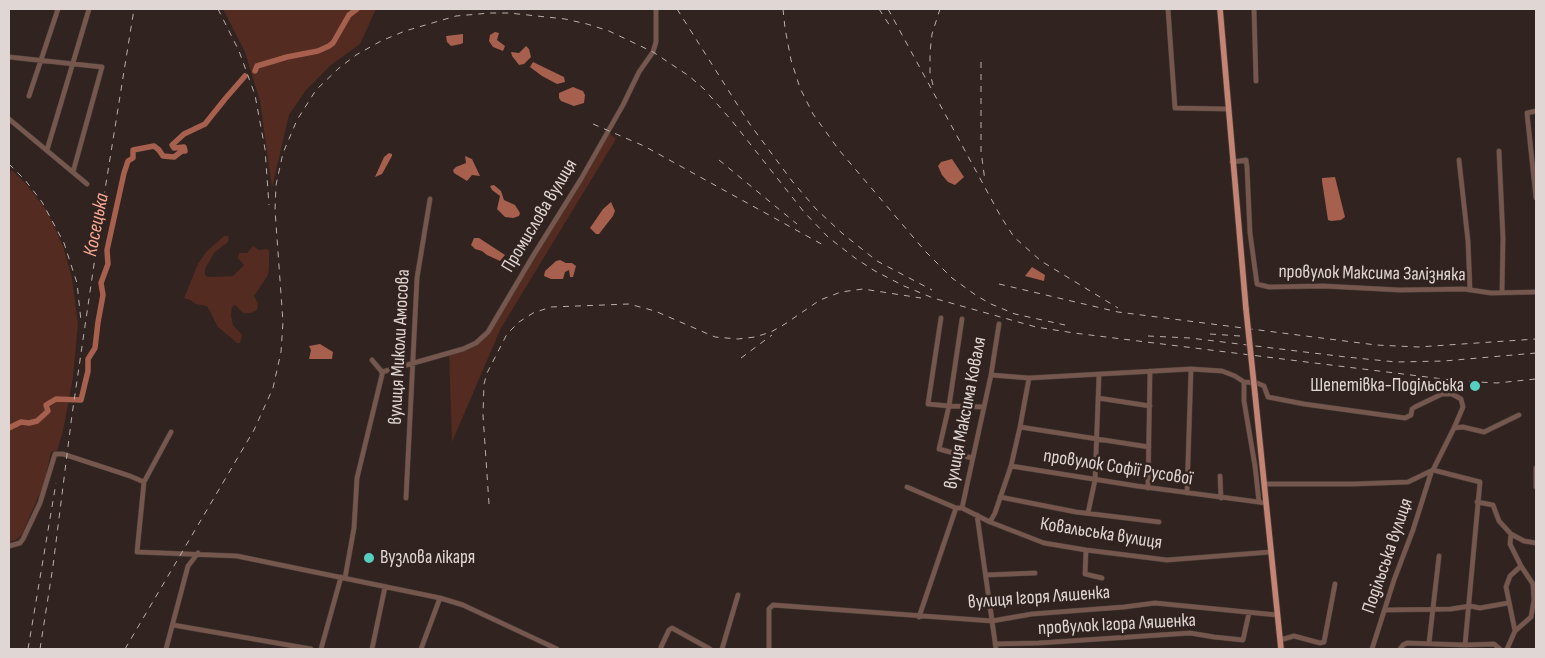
<!DOCTYPE html>
<meta charset="utf-8">
<style>
body{margin:0}
#map{position:relative;width:1545px;height:658px;overflow:hidden;background:#31231f;font-family:"Sofia Sans Condensed",sans-serif}
canvas{display:block}
.frame{position:absolute;inset:0;border:10px solid #e0d6d4;pointer-events:none}
</style>
<div id="map">
<canvas width="1545" height="658"></canvas>
<div class="frame"></div>
</div>
<script>
const g = document.querySelector('canvas').getContext('2d');
g.lineJoin = 'round';
function fill(path, color) { g.fillStyle = color; g.fill(path, 'evenodd'); }
const poly = rows => new Path2D(rows.map(r => 'M' + r).join(''));
function strokePath(path, color, width, dash) { g.strokeStyle = color; g.lineWidth = width; g.lineCap = dash ? 'butt' : 'round'; g.setLineDash(dash || []); g.stroke(path); }
function drawText(font, color, halo, rows, align = 'center') {
  g.font = font + ' "Sofia Sans Condensed",sans-serif'; g.lineWidth = 5; g.setLineDash([]); g.textBaseline = 'middle'; g.strokeStyle = halo; g.fillStyle = color; for (const [text, x, y, turn = 0] of rows) {
    g.save(); g.translate(x, y); g.rotate((+turn || 0) * Math.PI / 180); g.textAlign = isNaN(turn) ? turn : align; if (halo) g.strokeText(text, 0, 0); g.fillText(text, 0, 0); g.restore();
  }
}
fill(poly([
 [223,9,376,9,360,44,331,65,306,90,289,115,272,188,260,101,245,52],
 [609,133,616,139,501,328,452,442,449,353,484,338],
 [12,170,27,185,47,211,63,246,72,278,78,324,73,377,63,431,57,451,51,452,44,484,22,534,16,540,9,542,9,174],
 [224,236,229,236,228,242,214,253,205,269,205,275,208,277,233,276,244,265,238,258,239,253,247,253,253,246,259,250,266,249,269,250,269,268,268,275,254,296,258,303,257,310,251,313,243,313,235,305,232,307,231,315,233,325,242,335,240,343,237,343,218,327,207,306,196,304,190,300,184,298,198,264,206,252]
]), '#532b20');
fill(poly([
 [495,32,499,33,497,40,505,46,503,51,493,47,489,41,490,35],
 [463,34,463,43,461,44,451,46,447,42,446,36],
 [526,46,529,49,531,57,524,64,519,65,512,56,511,52,519,53],
 [533,62,564,77,565,82,557,84,542,76,530,67],
 [573,87,583,91,585,95,584,103,574,106,561,101,559,98,559,93],
 [389,153,392,154,392,156,382,174,375,177,384,157],
 [465,156,472,159,480,176,472,175,467,181,454,173,453,170,456,167,466,163],
 [952,159,964,177,955,185,948,182,942,175,938,166,941,162],
 [1335,177,1345,217,1341,220,1331,221,1328,220,1322,181,1322,178],
 [494,185,501,191,504,200,515,205,520,213,519,216,513,218,505,217,497,209,500,196,492,190,490,186],
 [611,202,615,211,613,216,599,234,596,234,590,228,603,209],
 [474,238,479,238,505,255,500,261,487,255,482,251,475,249,471,245],
 [560,260,566,263,572,263,576,266,573,277,570,277,569,270,565,272,563,279,551,279,544,276,545,271,556,261],
 [1032,267,1045,275,1044,281,1025,276],
 [320,344,333,352,332,359,309,359,311,350,309,346]
]), '#a6604d');
strokePath(poly([
 [255,71,257,66,287,57,318,51,329,46,333,43,349,15,357,9],
 [9,428,21,422,29,423,37,421,48,411,46,405,56,399,81,400,88,371,88,359,95,348,98,322,103,295,101,283,108,264,107,250,124,173,128,161,133,158,133,150,154,146,159,150,163,156,174,157,182,151,185,151,184,147,174,148,172,145,184,134,205,124,225,99,245,76]
]), '#a6604d', 5.5);
const minor = poly([
 [1168,9,1175,108,1228,109],
 [1254,9,1256,81],
 [9,57,102,67,73,172],
 [29,96,58,9],
 [1536,111,1527,113,1536,198],
 [9,119,87,184],
 [47,150,89,9],
 [1499,151,1503,238,1502,292],
 [1459,160,1468,241,1470,290],
 [1232,162,1246,160,1247,167,1250,233,1257,284,1269,287,1323,286,1400,290,1464,289,1491,293,1536,292],
 [941,318,928,404,949,406,984,407],
 [962,319,949,406,939,449,972,458],
 [382,372,463,349,476,343,488,332,533,256,581,179,623,105,639,72,653,52,656,42,656,9],
 [991,375,1029,378,1191,369,1222,371,1235,376,1244,382],
 [1244,382,1257,383,1264,386,1268,397,1304,404,1405,418,1411,415,1412,409,1415,407,1442,394,1452,394,1461,399,1463,407,1454,428],
 [1244,382,1244,401,1255,466,1259,502],
 [1098,398,1150,406],
 [1020,427,1149,447],
 [1011,466,1137,486,1266,503],
 [1536,468,1536,487],
 [1220,476,1221,498],
 [144,482,171,432],
 [1265,484,1354,484,1408,482,1433,470,1454,428,1463,427,1484,432,1519,415],
 [907,487,956,508,962,508,990,522,1044,543,1086,550,1167,560,1271,552],
 [1148,488,1150,371],
 [1187,493,1191,369],
 [1000,497,1076,512,1159,522],
 [406,498,417,278,430,199],
 [1477,502,1493,505,1499,521,1511,534,1524,541,1536,543],
 [962,508,991,375,999,324],
 [1088,513,1095,480,1099,375],
 [977,515,996,649],
 [990,522,995,513,1011,466,1020,427,1029,378],
 [9,546,20,543,23,539,40,503,55,454,63,454,130,476,144,482,137,552,237,556,440,598,463,605,557,649],
 [1086,550,1085,574,1102,578],
 [986,575,1035,573],
 [345,578,354,528,357,478,382,375,382,372,372,360],
 [1385,610,1451,609,1470,606,1480,608,1508,603],
 [919,617,956,508],
 [173,625,311,649],
 [1515,631,1506,587,1510,576,1521,566],
 [1280,640,1294,636,1320,643,1324,642,1335,584],
 [1429,643,1439,556],
 [995,644,1039,643,1190,633,1214,637,1243,640,1249,613],
 [1465,645,1494,644,1500,649],
 [661,647,669,630,672,628,710,649],
 [166,649,188,566,198,553],
 [321,649,341,577],
 [372,649,385,587],
 [421,649,440,598],
 [722,649,738,595],
 [769,649,769,609,773,605,992,621,1032,614,1124,607,1155,603,1277,615],
 [1372,649,1394,580,1413,530,1431,473],
 [1400,649,1403,645,1407,643,1465,645,1480,482,1433,470],
 [1507,649,1515,631,1531,617,1534,600,1533,584,1521,566,1510,544,1511,534]
]);
const major = poly([
 [1220,9,1246,309],
 [1255,394,1281,649]
]);
strokePath(minor, '#4d403c', 5.5);
strokePath(major, '#4d403c', 7);
strokePath(minor, '#75574e', 4.5);
strokePath(major, '#c38473', 5.5);
strokePath(poly([
 [218,9,239,51,255,95,265,149,269,205],
 [677,9,749,123,792,181,816,209,843,234,877,261,932,290],
 [783,9,785,28,791,60,800,88,813,114,839,150,925,251,952,278,977,296,991,304,1015,314,1065,325],
 [879,9,890,26],
 [888,9,1001,217,1014,237,1041,261,1118,308],
 [981,62,981,151,985,181],
 [933,85,930,73,930,52,932,34,940,9],
 [593,124,644,146,825,246],
 [719,160,797,224],
 [9,164,25,180,42,202,64,243,77,283,81,321],
 [999,284,1118,312,1376,345,1418,347,1536,339],
 [1210,334,1240,336],
 [1148,336,1190,338,1346,357,1396,362,1444,361,1536,353],
 [741,358,772,335],
 [489,504,483,415,484,384,487,373,507,334,519,322,533,313,551,307,629,304,655,311,715,337,738,339,755,337,771,332,785,324,820,300,841,292,863,289,921,298],
 [28,649,56,483],
 [40,649,53,566,72,415,104,196,134,9],
 [125,649,254,430,273,388,281,352,283,322,275,210,276,185,283,153,297,120,316,90,339,68,356,55,381,41,405,31,456,16,490,13,509,13,565,19,587,24,609,31,653,52,689,76,704,89,732,121,804,212,828,237,855,258,875,271,904,286,933,298,1036,327,1074,333,1459,381,1497,383,1536,379]
]), '#bbb0ae', 1, [6, 6]);
const majorBridge = poly([
 [1246,309,1255,394]
]);
strokePath(majorBridge, '#4d403c', 7, []);
strokePath(majorBridge, '#c38473', 5.5);
for (const [x, y, r, color] of [
 [1475,386,6,"#57cec2"],
 [369,558,6,"#57cec2"]
]) { const dot = new Path2D(); dot.arc(x, y, r, 0, 2 * Math.PI); g.fillStyle = color; g.fill(dot); strokePath(dot, '#31231f', 2); }
drawText('19px', '#e0d6d4', '#31231f', [
 ["Промислова вулиця",540,216,-59],
 ["провулок Максима Залізняка",1372,274,1],
 ["вулиця Миколи Амосова",400,347,-87],
 ["вулиця Максима Коваля",966,413,-79],
 ["провулок Софії Русової",1118,468,9],
 ["Ковальська вулиця",1101,534,9],
 ["Подільська вулиця",1388,556,-71],
 ["вулиця Ігоря Ляшенка",1039,598,-4],
 ["провулок Ігора Ляшенка",1117,625,-3]
]);
drawText('19px', '#e0d6d4', '#31231f', [
 ["Шепетівка-Подільська",1464,386],
 ["Вузлова лікаря",380,558,"left"]
], 'right');
drawText('italic 20px', '#f9a993', '#31231f', [
 ["Косецька",97,225,-79]
]);
</script>
